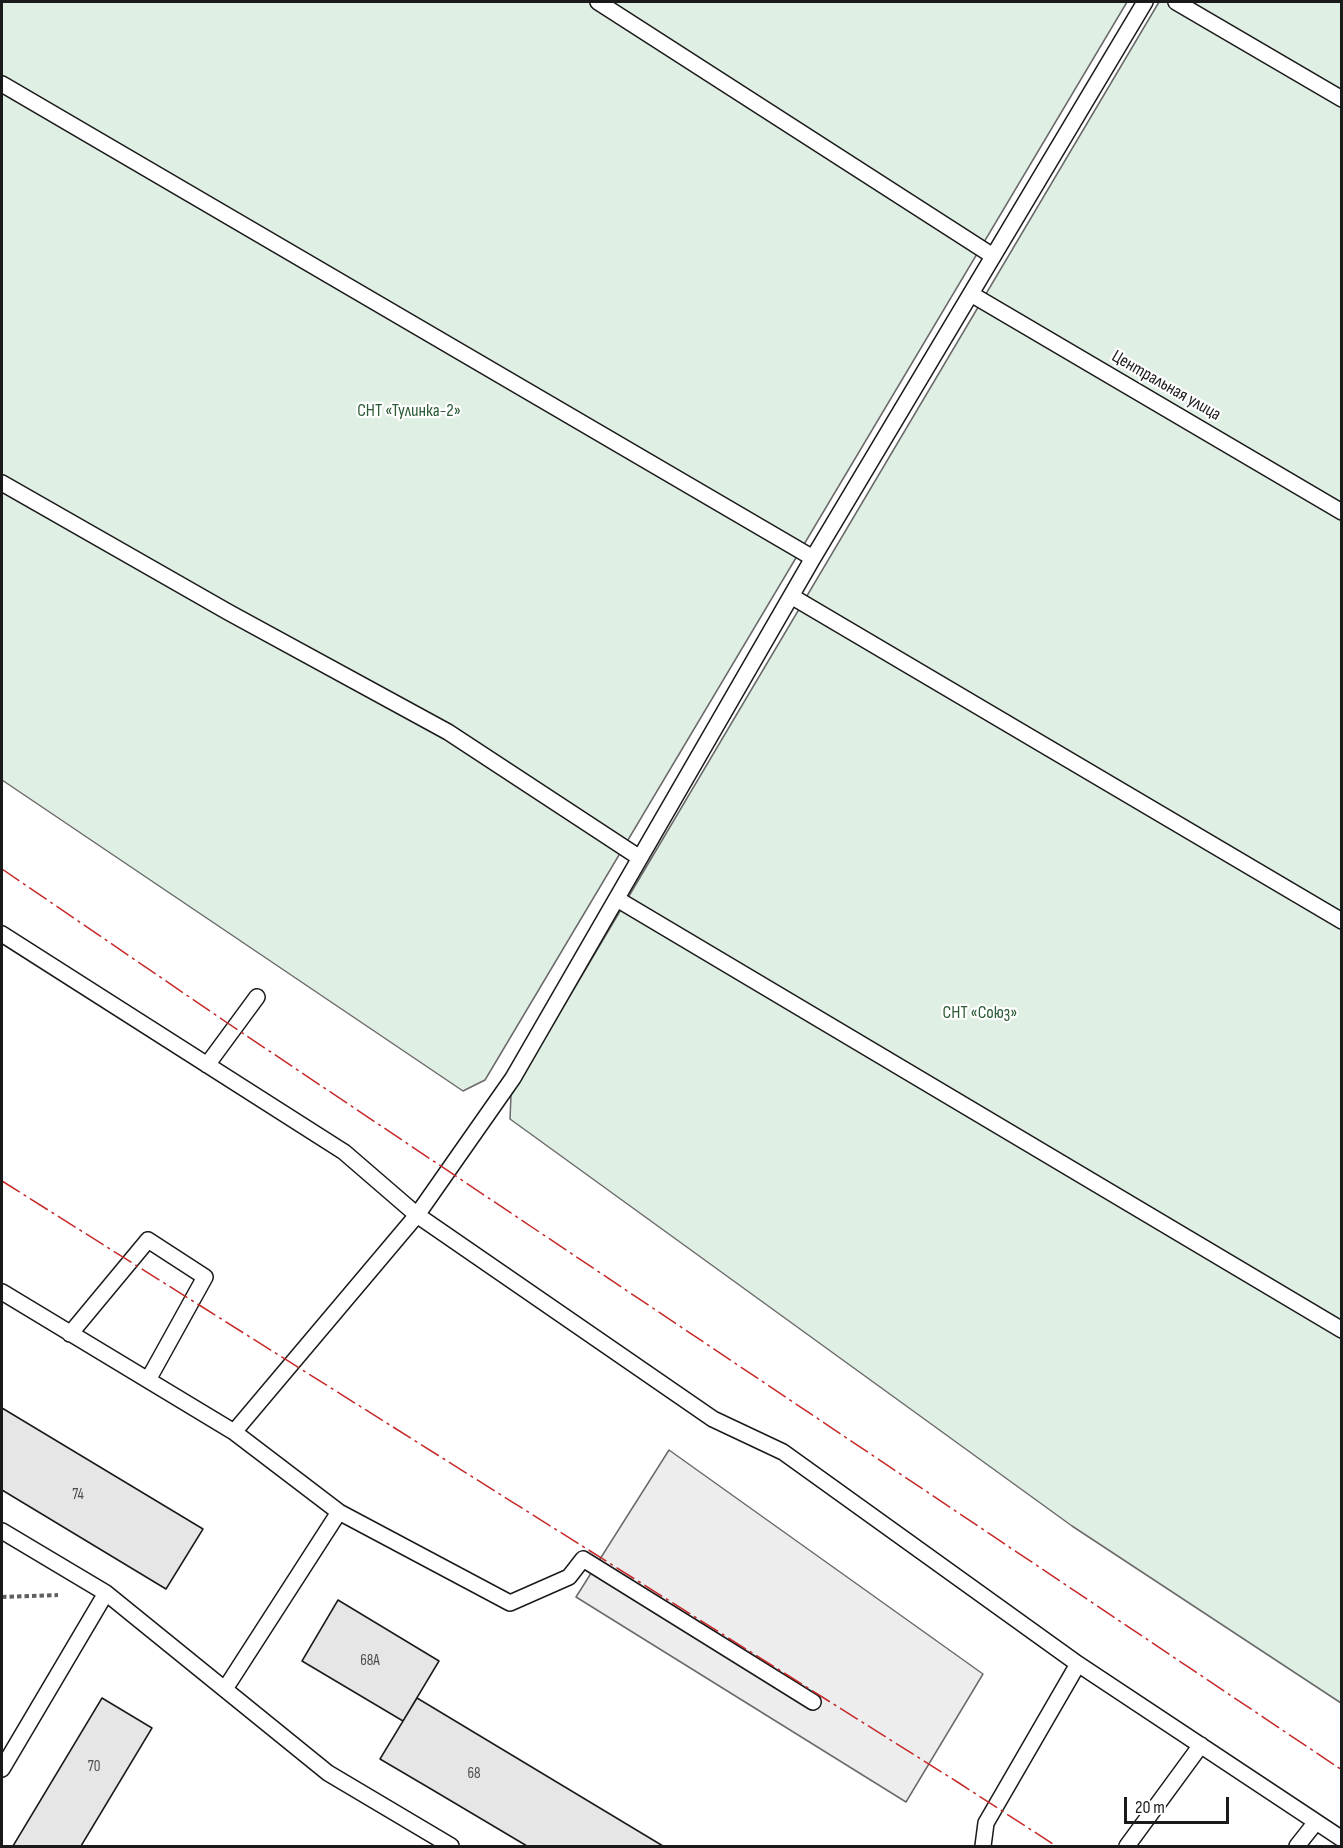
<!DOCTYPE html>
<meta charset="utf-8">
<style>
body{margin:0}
#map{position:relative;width:1343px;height:1848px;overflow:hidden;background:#fff;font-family:"Sofia Sans Condensed",sans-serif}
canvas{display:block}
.frame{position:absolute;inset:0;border:3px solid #1a1a1a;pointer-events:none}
.scale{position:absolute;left:1124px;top:1797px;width:105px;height:27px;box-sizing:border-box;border:3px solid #1a1a1a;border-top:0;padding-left:8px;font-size:18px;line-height:21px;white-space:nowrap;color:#1a1a1a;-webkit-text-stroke:4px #fff;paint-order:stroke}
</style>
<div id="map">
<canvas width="1343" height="1848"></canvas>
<div class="frame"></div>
<div class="scale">20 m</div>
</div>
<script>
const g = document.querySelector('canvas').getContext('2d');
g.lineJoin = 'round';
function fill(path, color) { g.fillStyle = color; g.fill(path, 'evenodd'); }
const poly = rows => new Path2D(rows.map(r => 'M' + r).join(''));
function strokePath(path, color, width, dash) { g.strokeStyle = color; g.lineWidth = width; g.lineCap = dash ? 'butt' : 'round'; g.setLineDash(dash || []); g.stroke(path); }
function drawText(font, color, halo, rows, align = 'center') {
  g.font = font + ' "Sofia Sans Condensed",sans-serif'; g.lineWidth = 4.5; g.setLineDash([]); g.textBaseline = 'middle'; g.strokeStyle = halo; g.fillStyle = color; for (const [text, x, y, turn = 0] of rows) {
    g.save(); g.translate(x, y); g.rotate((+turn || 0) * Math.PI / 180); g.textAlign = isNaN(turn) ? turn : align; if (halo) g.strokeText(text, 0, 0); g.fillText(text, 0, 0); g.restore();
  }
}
const green = poly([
 [2,2,1127,2,485,1080,463,1091,2,780,2,2],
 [1159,2,1341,2,1341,1703,1072,1526,510,1119,511,1095,1159,2]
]);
fill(green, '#e0efe3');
strokePath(green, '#6a6a6a', 1.5);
const parking = poly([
 [669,1450,983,1674,906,1802,576,1597,669,1450]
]);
fill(parking, '#ededed');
strokePath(parking, '#6a6a6a', 1.5);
const building = poly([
 [2,1408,203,1529,166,1589,2,1490,2,1408],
 [338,1600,439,1661,403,1721,302,1661,338,1600],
 [102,1698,152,1728,81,1846,13,1846,102,1698],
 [417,1698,663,1846,527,1846,431,1789,380,1759,417,1698]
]);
fill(building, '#e6e6e6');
strokePath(building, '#1a1a1a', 1.5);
const service = poly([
 [598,2,993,256],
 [1176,2,1342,99],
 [2,84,813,558],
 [971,294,1342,512],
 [2,483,228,612,448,732,640,858],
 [791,596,1342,921],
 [617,899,1342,1330],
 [2,934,344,1152,417,1215,713,1419,783,1452,1078,1664,1342,1839],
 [207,1065,257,997],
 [2,1292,234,1432,339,1512,510,1603,569,1577,583,1559,813,1702],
 [70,1334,148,1240,205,1277,148,1380],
 [234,1432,417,1215,513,1078,813,558,1145,2],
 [2,1531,106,1593,328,1773,451,1846],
 [225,1689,339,1512],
 [2,1769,106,1593],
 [983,1846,986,1823,1078,1664],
 [1127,1846,1201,1745],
 [1297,1846,1316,1822]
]);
strokePath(service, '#1a1a1a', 18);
strokePath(poly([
 [2,1597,58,1595]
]), '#5f5f5f', 4, [4.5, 3]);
strokePath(service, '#fff', 15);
strokePath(poly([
 [2,869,226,1022,1342,1770],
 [2,1181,959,1783,1056,1846]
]), '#c62828', 1.5, [21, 4.5, 3, 4.5]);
drawText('15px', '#4d4d4d', null, [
 ["74",78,1495],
 ["68А",370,1661],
 ["70",94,1767],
 ["68",474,1774]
]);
drawText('18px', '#1a1a1a', '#fff', [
 ["Центральная улица",1166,386,30]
]);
drawText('18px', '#2b5a34', '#fff', [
 ["СНТ «Тулинка-2»",409,411],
 ["СНТ «Союз»",980,1013]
]);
</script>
